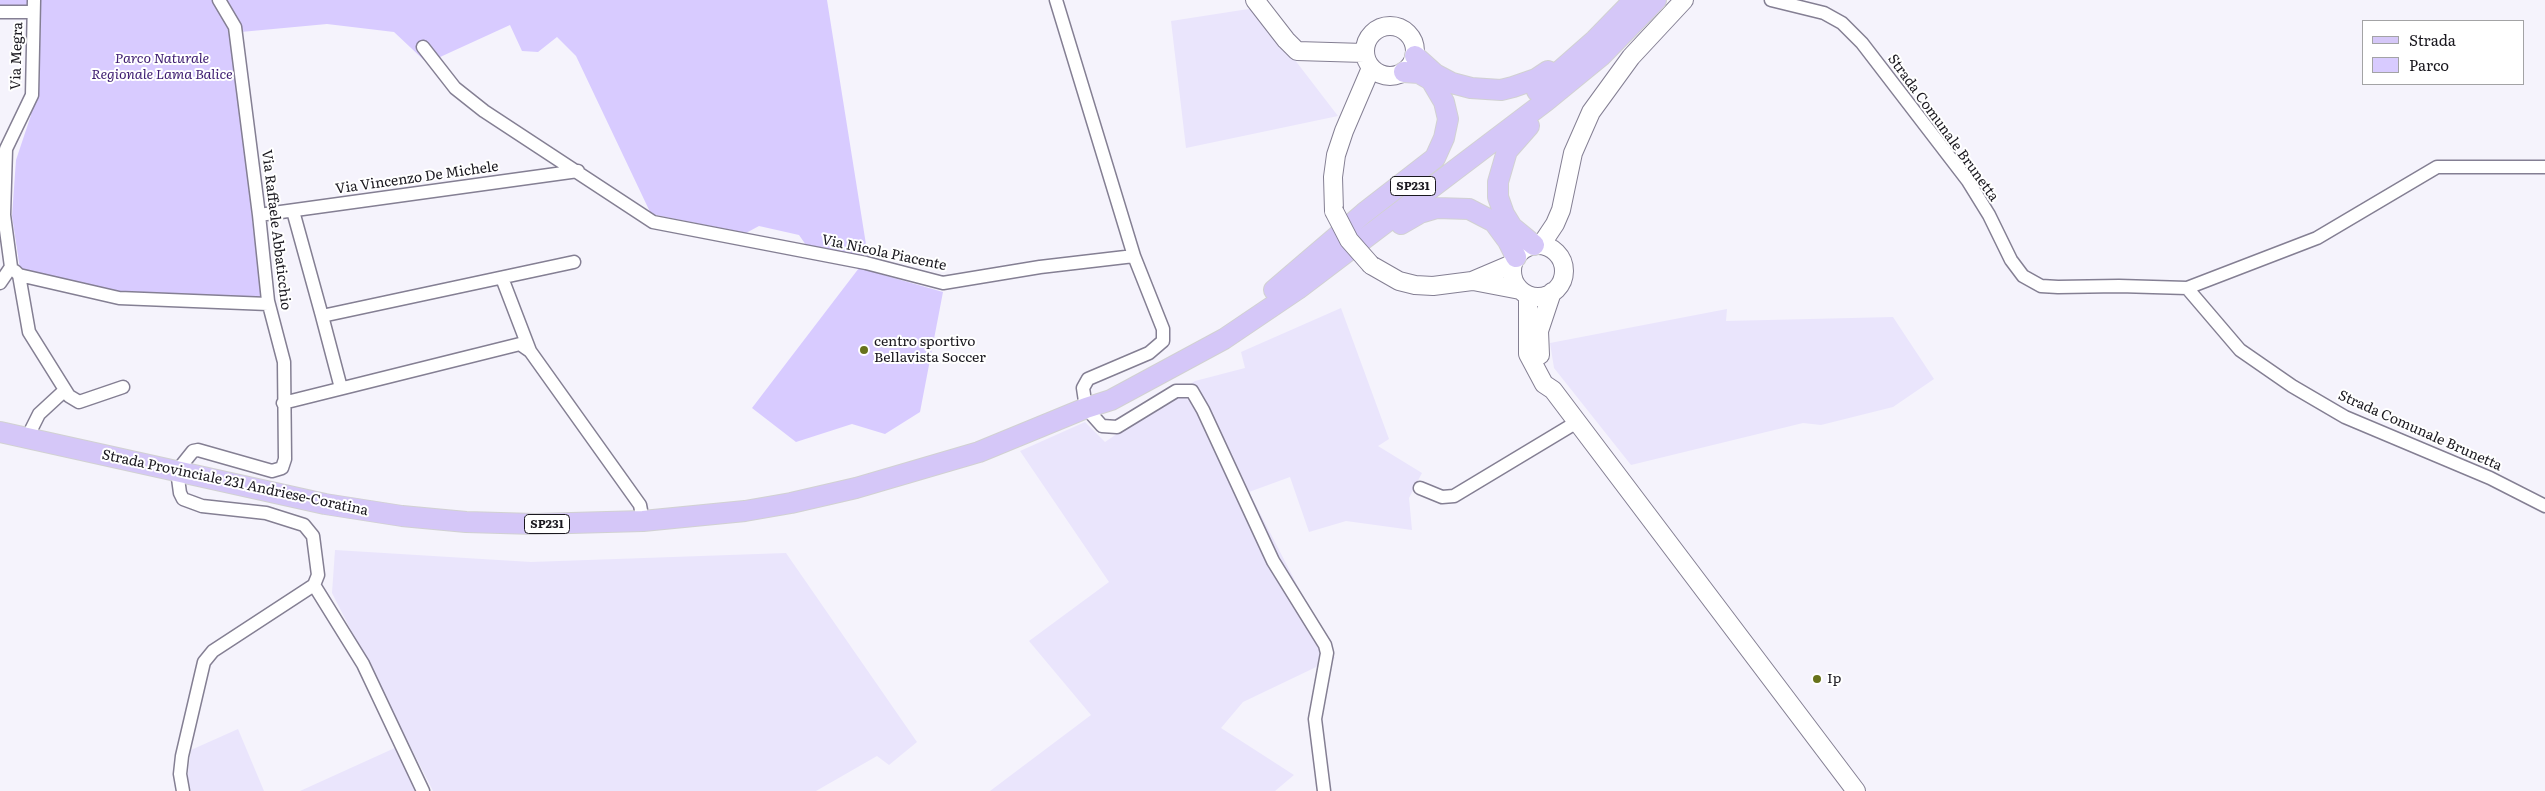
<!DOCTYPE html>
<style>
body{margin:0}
#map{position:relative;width:2545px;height:791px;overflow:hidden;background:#f5f3fc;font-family:Literata,serif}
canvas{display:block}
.legend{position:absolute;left:2362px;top:20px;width:162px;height:65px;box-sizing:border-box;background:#fff;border:1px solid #a3a3a5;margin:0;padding:6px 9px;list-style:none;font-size:15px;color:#1a181f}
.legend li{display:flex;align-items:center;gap:10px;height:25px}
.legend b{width:25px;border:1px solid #a3a3a5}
</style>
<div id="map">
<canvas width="2545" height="791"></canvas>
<ul class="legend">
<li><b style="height:6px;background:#d5c7f8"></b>Strada</li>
<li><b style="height:14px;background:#d8cbff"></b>Parco</li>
</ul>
</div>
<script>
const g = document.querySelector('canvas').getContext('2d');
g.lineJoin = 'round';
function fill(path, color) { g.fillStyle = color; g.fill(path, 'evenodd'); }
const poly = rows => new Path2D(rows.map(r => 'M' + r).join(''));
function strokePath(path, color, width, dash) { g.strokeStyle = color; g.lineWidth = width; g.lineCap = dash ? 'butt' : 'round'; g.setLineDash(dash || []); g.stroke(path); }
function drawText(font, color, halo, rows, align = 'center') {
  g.font = font + ' Literata,serif'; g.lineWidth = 4; g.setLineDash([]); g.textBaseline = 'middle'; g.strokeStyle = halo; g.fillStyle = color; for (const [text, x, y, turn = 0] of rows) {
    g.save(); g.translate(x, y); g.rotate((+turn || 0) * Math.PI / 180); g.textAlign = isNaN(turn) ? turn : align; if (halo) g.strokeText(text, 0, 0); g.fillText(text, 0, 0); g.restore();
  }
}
fill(poly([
 [1255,8,1338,116,1186,148,1171,21],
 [1341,308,1389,439,1378,446,1422,473,1409,498,1412,530,1346,521,1309,532,1290,477,1249,492,1335,658,1243,702,1221,728,1294,775,1275,791,990,791,1091,715,1029,641,1109,582,1020,451,1085,422,1105,442,1195,381,1245,368,1241,352],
 [1727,309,1726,321,1893,317,1934,379,1893,407,1821,425,1803,423,1631,465,1554,368,1550,343],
 [335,550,531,562,786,553,917,742,889,765,877,756,816,791,433,791,332,593],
 [238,729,264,791,191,791,187,780,191,750],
 [397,747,415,791,300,791]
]), '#eae5fc');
fill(poly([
 [0,0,827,0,868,257,806,245,799,235,759,226,746,233,651,214,576,56,557,37,538,52,522,51,510,25,427,63,394,32,327,24,230,33,262,300,121,293,20,269,12,216,16,160,31,115,31,16,0,15],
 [859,268,943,292,920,412,885,434,852,424,796,442,752,408]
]), '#d8cbff');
const street = poly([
 [219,0,235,27,259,215,268,301,284,362,285,459,282,468,272,471,198,450,193,451,177,471,180,493,183,499,202,506,266,513,304,525,313,536,318,575,314,585,363,664,423,791],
 [1771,0,1824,13,1842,23,1862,43,1968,181,1989,215,2011,260,2023,276,2041,286,2058,287,2119,286,2187,288,2240,350,2292,386,2345,417,2490,478,2545,506],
 [0,12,33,12],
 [423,47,455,88,484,111,653,222,866,263,943,283,1040,267,1134,256,1056,0],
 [293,211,322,316,574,262],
 [259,215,578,171],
 [1134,256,1163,329,1163,341,1149,353,1088,379,1083,388,1086,408,1102,426,1117,427,1176,391,1192,391,1203,410,1273,561,1325,645,1327,653,1315,719,1324,791],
 [15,271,19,275,29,332,69,396,79,402,123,387],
 [19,275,119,298,268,304],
 [502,278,530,351],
 [0,283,11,267,4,215,6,149,32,95,34,0],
 [2187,288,2317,238,2437,167,2545,167],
 [322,316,341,388],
 [283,403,520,344,530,351,640,505,643,521],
 [27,438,39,414,65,390],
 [1420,488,1442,497,1454,496,1577,422],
 [183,791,180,774,182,756,204,662,213,651,314,585]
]);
const secondary = poly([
 [1255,0,1286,40,1297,51,1364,53],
 '1365 51a25 25 0 1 1 50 0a25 25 0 1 1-50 0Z',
 [1334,211,1333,177,1336,155,1344,131,1371,68],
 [1541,245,1555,224,1561,210,1573,153,1591,112,1631,57,1684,0],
 '1512 271a26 26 0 1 1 52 0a26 26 0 1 1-52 0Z',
 [1371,265,1399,281,1415,285,1433,286,1472,281,1512,264],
 [1473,281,1520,290],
 [1528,295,1528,354,1544,384,1553,390,1856,791],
 [1540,355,1539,331,1552,292]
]);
const primary = poly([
 [1415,56,1435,74,1452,83,1471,88,1501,90,1513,87,1536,79,1548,71],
 [1537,91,1595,40,1634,0],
 [1529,126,1507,151,1498,182,1498,197,1504,214,1512,227,1534,245],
 [1401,224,1420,213,1437,208,1469,209,1494,222,1508,241,1516,257],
 [1274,290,1364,213,1435,158,1444,138,1448,119,1444,102,1431,80,1419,73,1404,72],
 [0,432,325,504,402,516,466,522,535,524,643,521,745,511,791,503,856,488,979,452,1086,408,1111,400,1224,339,1298,289,1546,101,1601,56,1656,0]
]);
strokePath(street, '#847f93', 15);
strokePath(secondary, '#847f93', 20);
strokePath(primary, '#d1d1d2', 22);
strokePath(street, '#fff', 12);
strokePath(secondary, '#fff', 18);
strokePath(primary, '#d5c7f8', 20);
const secondaryBridge = poly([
 [1334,211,1349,240,1371,265]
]);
strokePath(secondaryBridge, '#847f93', 20, []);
strokePath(secondaryBridge, '#fff', 18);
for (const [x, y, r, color] of [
 [864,350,5,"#67721b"],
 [1817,679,5,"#67721b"]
]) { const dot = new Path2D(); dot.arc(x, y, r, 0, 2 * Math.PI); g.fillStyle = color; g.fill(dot); strokePath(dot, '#fff', 2); }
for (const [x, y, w] of [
 [1413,186,45],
 [547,524,45]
]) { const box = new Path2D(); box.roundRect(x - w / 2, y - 9.5, w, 19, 4); g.fillStyle = '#fff'; g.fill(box); strokePath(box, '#1a181f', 1); }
drawText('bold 12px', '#1a181f', null, [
 ["SP231",1413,186],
 ["SP231",547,524]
]);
drawText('14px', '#1a181f', '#fff', [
 ["Via Megra",17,56,-88],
 ["Strada Comunale Brunetta",1943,128,54],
 ["Via Vincenzo De Michele",417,178,-8],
 ["Via Raffaele Abbaticchio",276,230,83],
 ["Via Nicola Piacente",884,253,12],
 ["Strada Comunale Brunetta",2420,431,24],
 ["Strada Provinciale 231 Andriese-Coratina",235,483,12]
]);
drawText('italic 14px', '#3d1c70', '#fff', [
 ["Parco Naturale",162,59],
 ["Regionale Lama Balice",162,75]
]);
drawText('14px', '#1a181f', '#fff', [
 ["centro sportivo",874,342],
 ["Bellavista Soccer",874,358],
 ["Ip",1827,679]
], 'left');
</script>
